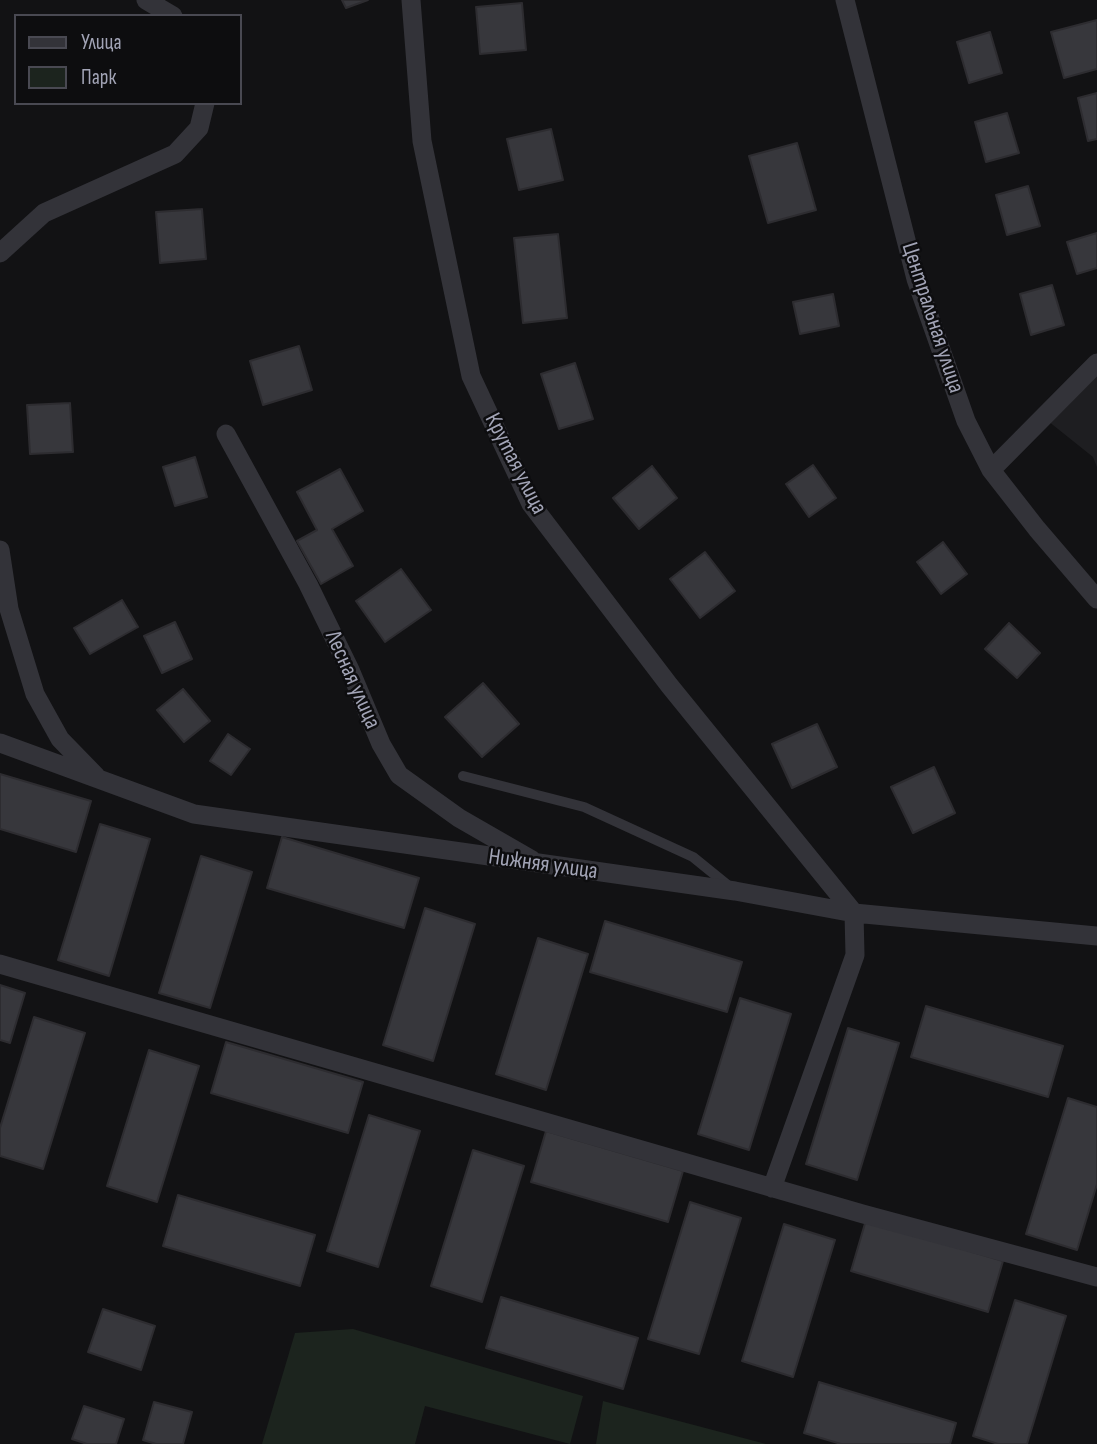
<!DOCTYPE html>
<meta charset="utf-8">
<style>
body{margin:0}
#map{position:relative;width:1097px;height:1444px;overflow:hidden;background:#121214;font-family:"Sofia Sans Condensed",sans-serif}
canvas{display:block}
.legend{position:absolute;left:14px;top:14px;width:228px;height:91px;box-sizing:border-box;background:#0d0d0f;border:2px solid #494952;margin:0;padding:9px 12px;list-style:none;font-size:21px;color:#a2a4b6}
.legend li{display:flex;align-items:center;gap:14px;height:35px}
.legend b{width:35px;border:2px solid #494952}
</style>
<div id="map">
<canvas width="1097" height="1444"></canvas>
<ul class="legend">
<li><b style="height:9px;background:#333339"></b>Улица</li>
<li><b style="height:19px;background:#1c241e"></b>Парк</li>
</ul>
</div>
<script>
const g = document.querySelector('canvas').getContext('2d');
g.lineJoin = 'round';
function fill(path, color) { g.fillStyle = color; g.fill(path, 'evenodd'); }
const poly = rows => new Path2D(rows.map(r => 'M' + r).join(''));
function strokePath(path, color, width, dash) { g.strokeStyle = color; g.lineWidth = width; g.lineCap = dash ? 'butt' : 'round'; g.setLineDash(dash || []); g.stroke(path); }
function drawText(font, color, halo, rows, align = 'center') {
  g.font = font + ' "Sofia Sans Condensed",sans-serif'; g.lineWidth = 5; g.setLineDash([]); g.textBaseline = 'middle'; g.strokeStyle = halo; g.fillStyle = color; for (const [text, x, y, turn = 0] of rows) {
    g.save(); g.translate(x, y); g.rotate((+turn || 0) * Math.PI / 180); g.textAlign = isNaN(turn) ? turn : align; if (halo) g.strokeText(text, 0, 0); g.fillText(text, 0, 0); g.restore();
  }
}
fill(poly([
 [1097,374,1097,467,1093,457,1048,421]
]), '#1e1e21');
fill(poly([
 [353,1329,583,1396,570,1444,425,1406,415,1444,262,1444,295,1333],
 [603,1401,766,1444,596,1444]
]), '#1c241e');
const building = poly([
 [342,0,368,0,346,8,342,0],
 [522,3,526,50,480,54,476,7,522,3],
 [1097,20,1097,69,1064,78,1051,32,1097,20],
 [990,32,1002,73,969,83,957,42,990,32],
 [1097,93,1097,139,1088,141,1078,98,1097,93],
 [1007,113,1019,153,986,162,975,122,1007,113],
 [551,129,563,180,519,190,507,139,551,129],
 [797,143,816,210,768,223,749,156,797,143],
 [1028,186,1040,226,1007,235,996,195,1028,186],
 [202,209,206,259,160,263,156,212,202,209],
 [1097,233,1097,268,1077,274,1067,242,1097,233],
 [558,234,567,318,523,323,514,238,558,234],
 [1052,285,1064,325,1031,335,1020,294,1052,285],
 [833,294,839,326,800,334,793,302,833,294],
 [299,346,312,390,263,405,250,361,299,346],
 [575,363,593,419,559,429,541,374,575,363],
 [70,403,73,452,30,454,27,405,70,403],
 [195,457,207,497,175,506,163,467,195,457],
 [813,465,836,498,809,517,786,484,813,465],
 [652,466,677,498,639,529,613,498,652,466],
 [340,469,363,511,332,529,353,566,321,584,297,541,317,530,297,492,340,469],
 [943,542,967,574,941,594,917,562,943,542],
 [705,552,735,591,700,618,670,579,705,552],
 [401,569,431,610,385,642,356,601,401,569],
 [122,600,138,627,90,654,74,628,122,600],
 [175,622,192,659,162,673,144,636,175,622],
 [1009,623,1040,653,1017,678,985,649,1009,623],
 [483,683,519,724,482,757,445,717,483,683],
 [183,689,210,721,184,742,157,710,183,689],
 [817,724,837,767,792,788,772,744,817,724],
 [228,734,250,749,231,775,210,761,228,734],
 [934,767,955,813,913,833,891,787,934,767],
 [0,774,91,801,76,852,0,829,0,774],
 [100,824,150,839,109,976,58,960,100,824],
 [282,837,419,878,404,928,267,888,282,837],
 [201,856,252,872,210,1008,159,993,201,856],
 [425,908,475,924,433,1061,383,1045,425,908],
 [605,921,742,962,727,1012,590,972,605,921],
 [538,938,588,954,546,1090,496,1074,538,938],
 [0,985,25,993,10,1043,0,1040,0,985],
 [740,998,791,1014,749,1150,698,1134,740,998],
 [926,1006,1063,1046,1048,1097,911,1057,926,1006],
 [34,1017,85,1033,43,1169,0,1156,0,1128,34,1017],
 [848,1028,899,1043,857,1180,806,1164,848,1028],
 [226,1042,363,1082,348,1133,211,1093,226,1042],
 [149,1050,199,1066,157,1202,107,1186,149,1050],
 [1068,1098,1097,1107,1097,1184,1077,1250,1026,1234,1068,1098],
 [369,1115,420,1131,378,1267,327,1251,369,1115],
 [546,1131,683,1171,668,1222,531,1182,546,1131],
 [473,1150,524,1166,482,1302,431,1286,473,1150],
 [178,1195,315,1235,300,1286,163,1246,178,1195],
 [690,1202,741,1218,699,1354,648,1339,690,1202],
 [866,1220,1003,1261,988,1312,851,1271,866,1220],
 [784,1224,835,1240,793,1377,742,1361,784,1224],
 [501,1297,638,1338,623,1389,486,1348,501,1297],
 [1015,1300,1066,1316,1027,1444,998,1444,973,1436,1015,1300],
 [103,1309,155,1326,141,1370,88,1352,103,1309],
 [819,1382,956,1423,950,1444,841,1444,804,1433,819,1382],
 [154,1402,192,1412,183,1444,156,1444,143,1440,154,1402],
 [84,1406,124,1419,116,1444,87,1444,72,1439,84,1406]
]);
fill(building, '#37373c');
strokePath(building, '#2d2c30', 2);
strokePath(poly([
 [463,776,584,807,693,857,730,887]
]), '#333339', 10);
strokePath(poly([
 [146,0,173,16],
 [411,0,422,141,471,376,531,504,669,685,854,913,855,955,772,1188],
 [845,0,916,279,966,421,991,470,1037,529,1097,599],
 [0,253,44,213,175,154,199,128,205,103],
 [226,434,308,584,350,670,381,744,399,775,459,818,532,860],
 [991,470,1097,363],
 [0,550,9,609,35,694,60,739,96,776],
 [0,743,194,814,735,891,854,913,1097,936],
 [0,964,863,1214,1097,1277]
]), '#333339', 19);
drawText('23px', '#a2a4b6', '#0d0d0f', [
 ["Центральная улица",932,318,72],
 ["Крутая улица",515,464,63],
 ["Лесная улица",352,680,66],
 ["Нижняя улица",543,865,8]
]);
</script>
